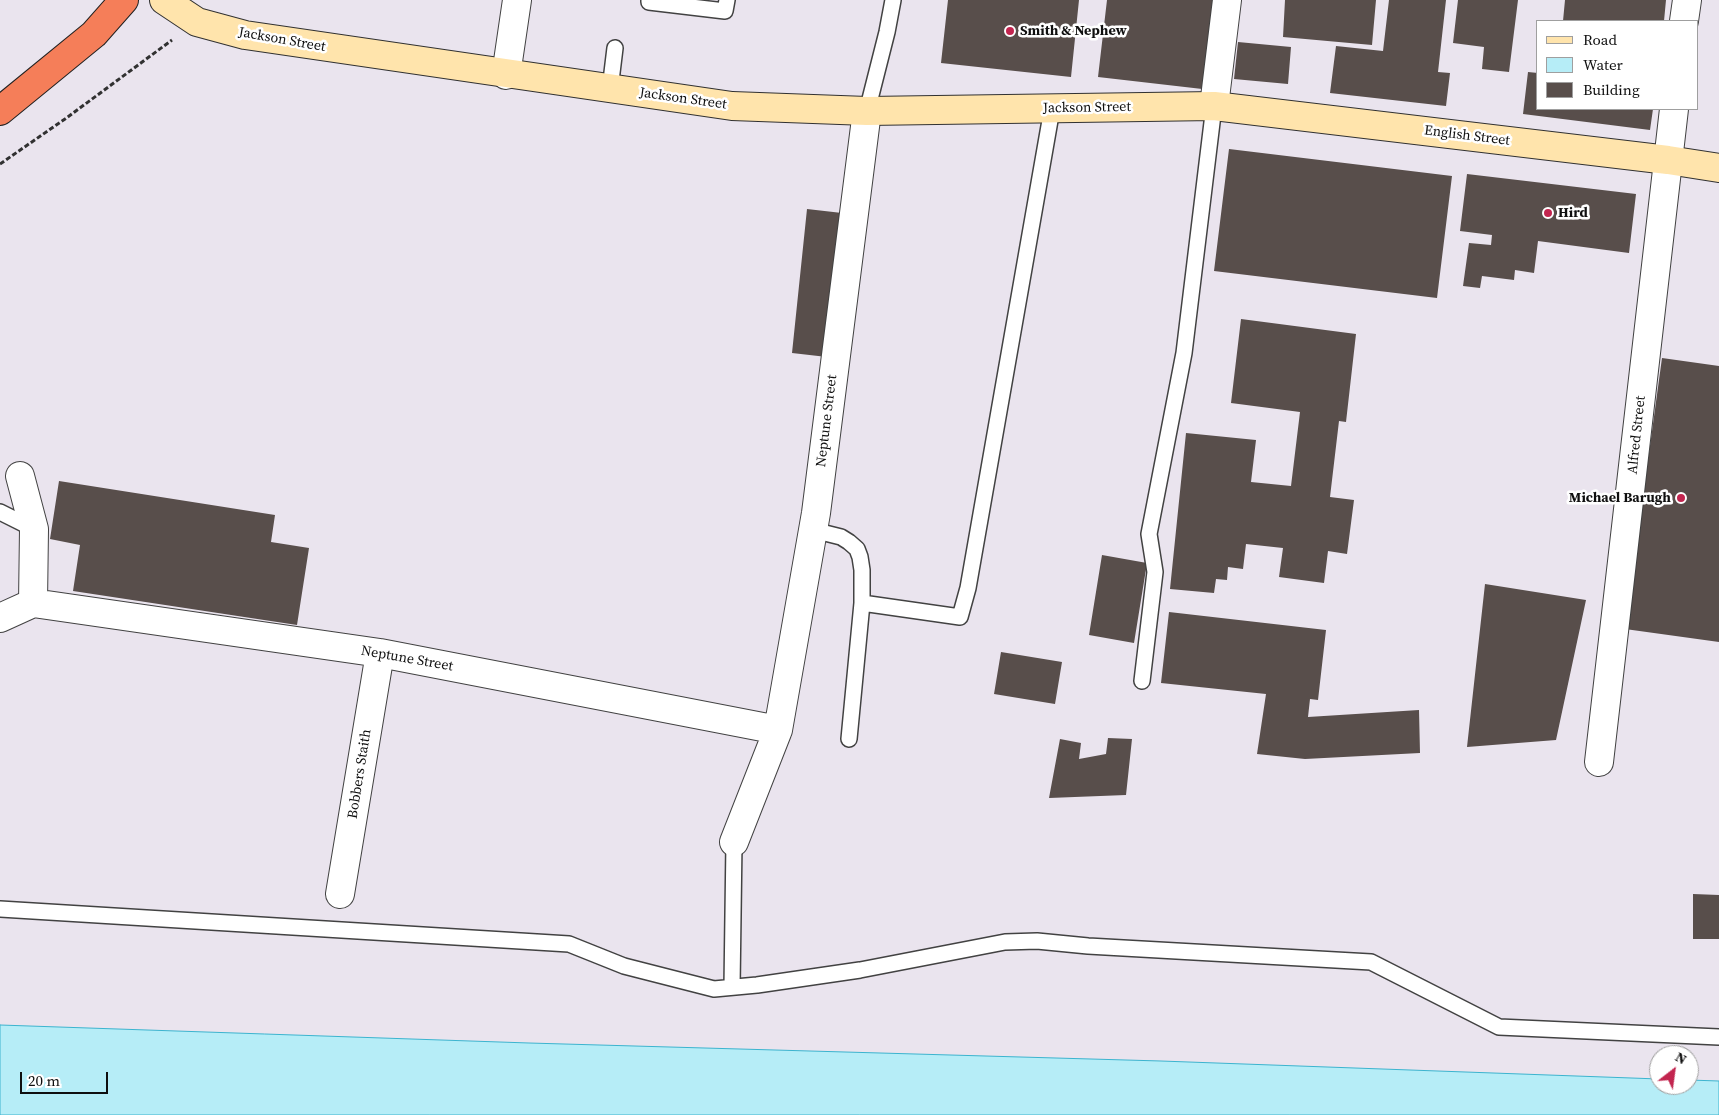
<!DOCTYPE html>
<style>
body{margin:0}
#map{position:relative;width:1719px;height:1115px;overflow:hidden;background:#fff9f1;font-family:"Source Serif 4",serif}
canvas{display:block}
.legend{position:absolute;left:1536px;top:20px;width:162px;height:90px;box-sizing:border-box;background:#fff;border:1px solid #9f9f9f;margin:0;padding:6px 9px;list-style:none;font-size:15px;color:#0f0f0f}
.legend li{display:flex;align-items:center;gap:10px;height:25px}
.legend b{width:25px;border:1px solid #9f9f9f}
.north{position:absolute;left:1649px;top:1045px;width:50px;height:50px;box-sizing:border-box;background:#fff;border:1px solid #9f9f9f;border-radius:50%;rotate:30deg;font-size:14px;font-weight:700;line-height:20px;text-align:center;color:#0f0f0f}
.north::after{content:'';display:block;margin:auto;width:18px;height:22px;background:#c2254f;clip-path:polygon(50% 0,100% 100%,50% 72%,0 100%)}
.scale{position:absolute;left:20px;top:1072px;width:88px;height:22px;box-sizing:border-box;border:2px solid #0f0f0f;border-top:0;padding-left:6px;font-size:15px;line-height:18px;white-space:nowrap;color:#0f0f0f;-webkit-text-stroke:4px #fff;paint-order:stroke}
</style>
<div id="map">
<canvas width="1719" height="1115"></canvas>
<ul class="legend">
<li><b style="height:6px;background:#ffe4ac"></b>Road</li>
<li><b style="height:14px;background:#b6edf7"></b>Water</li>
<li><b style="height:14px;background:#584e4b"></b>Building</li>
</ul>
<div class="north">N</div>
<div class="scale">20 m</div>
</div>
<script>
const g = document.querySelector('canvas').getContext('2d');
g.lineJoin = 'round';
function fill(path, color) { g.fillStyle = color; g.fill(path, 'evenodd'); }
const poly = rows => new Path2D(rows.map(r => 'M' + r).join(''));
function strokePath(path, color, width, dash) { g.strokeStyle = color; g.lineWidth = width; g.lineCap = dash ? 'butt' : 'round'; g.setLineDash(dash || []); g.stroke(path); }
function drawText(font, color, halo, rows, align = 'center') {
  g.font = font + ' "Source Serif 4",serif'; g.lineWidth = 5; g.setLineDash([]); g.textBaseline = 'middle'; g.strokeStyle = halo; g.fillStyle = color; for (const [text, x, y, turn = 0] of rows) {
    g.save(); g.translate(x, y); g.rotate((+turn || 0) * Math.PI / 180); g.textAlign = isNaN(turn) ? turn : align; if (halo) g.strokeText(text, 0, 0); g.fillText(text, 0, 0); g.restore();
  }
}
fill(poly([
 [0,0,1719,0,1719,1115,0,1115],
 [1538,21,1698,21,1698,109,1538,109],
 [1659,1055,1689,1055,1689,1085,1659,1085]
]), '#eae4ee');
const water = poly([
 [0,1025,529,1043,1161,1061,1659,1079,1659,1085,1689,1085,1689,1080,1719,1081,1719,1115,0,1115,0,1025]
]);
fill(water, '#b6edf7');
strokePath(water, '#3cb4cf', 1);
fill(poly([
 [948,0,1079,0,1071,77,941,63],
 [1107,0,1222,0,1211,90,1098,77],
 [1285,0,1376,0,1372,45,1283,37],
 [1389,0,1446,0,1438,72,1450,73,1446,106,1330,93,1336,46,1383,51],
 [1458,0,1518,0,1509,72,1482,69,1484,47,1453,43],
 [1565,0,1666,0,1664,21,1563,21],
 [1238,42,1291,47,1288,84,1234,79],
 [1528,72,1538,73,1538,109,1653,109,1650,130,1523,114],
 [1229,149,1452,176,1437,298,1214,271],
 [1467,174,1636,194,1629,253,1538,241,1534,273,1515,270,1514,280,1482,276,1480,288,1463,286,1469,243,1491,245,1492,235,1460,231],
 [807,209,842,213,827,357,792,353],
 [1241,319,1356,334,1346,422,1339,421,1330,497,1354,500,1347,554,1328,551,1324,583,1279,577,1283,548,1246,544,1243,569,1228,567,1227,580,1216,579,1214,593,1170,589,1186,433,1256,440,1251,482,1291,486,1300,412,1231,403],
 [1662,358,1719,366,1719,642,1625,629],
 [59,481,275,515,271,542,309,548,297,625,73,591,80,545,50,539],
 [1102,555,1147,563,1134,643,1089,635],
 [1485,584,1586,600,1556,740,1467,747],
 [1169,612,1326,630,1318,700,1310,699,1308,717,1419,710,1420,753,1305,759,1257,754,1266,694,1161,683],
 [1001,652,1062,662,1055,704,994,694],
 [1108,738,1132,739,1126,795,1049,798,1060,739,1081,743,1079,759,1106,754],
 [1693,894,1719,895,1719,939,1693,939]
]), '#584e4b');
const lane = poly([
 [649,0,649,2,725,11,727,0],
 [610,89,615,48],
 [867,111,887,32,893,0],
 [0,512,34,529],
 [813,530,841,537,849,542,857,549,860,557,862,570,862,603,849,739],
 [862,603,960,617,968,588,1052,109],
 [1142,681,1155,572,1149,534,1184,353,1214,106],
 [0,909,569,944,624,966,714,989,757,985,860,970,1005,942,1037,941,1088,946,1371,962,1499,1027,1719,1037],
 [732,987,734,842]
]);
const street = poly([
 [1684,21,1687,0],
 [506,75,517,0],
 [1214,106,1227,0],
 [20,476,34,529,33,603],
 [0,618,33,603,380,653,778,730],
 [1599,762,1674,109],
 [734,842,778,730,816,513,867,111],
 [340,894,380,653]
]);
const secondary = poly([
 [164,0,197,22,245,35,732,106,867,111,1214,106,1668,160,1719,168]
]);
const highway = poly([
 [0,111,94,34,124,0]
]);
strokePath(lane, '#424242', 18);
strokePath(street, '#424242', 30);
strokePath(secondary, '#313131', 30);
strokePath(highway, '#202020', 30);
strokePath(poly([
 [0,164,65,119,172,40]
]), '#313131', 3, [5, 2.5]);
strokePath(lane, '#fff', 15);
strokePath(street, '#fff', 28);
strokePath(secondary, '#ffe4ac', 28);
strokePath(highway, '#f57e59', 28);
for (const [x, y, r, color] of [
 [1010,31,5,"#c2254f"],
 [1548,213,5,"#c2254f"],
 [1681,498,5,"#c2254f"]
]) { const dot = new Path2D(); dot.arc(x, y, r, 0, 2 * Math.PI); g.fillStyle = color; g.fill(dot); strokePath(dot, '#fff', 2); }
drawText('bold 14px', '#0f0f0f', '#fff', [
 ["Smith & Nephew",1020,31],
 ["Hird",1558,213],
 ["Michael Barugh",1671,498,"right"]
], 'left');
drawText('14px', '#0f0f0f', '#fff', [
 ["Jackson Street",282,40,10],
 ["Jackson Street",683,99,8],
 ["Jackson Street",1087,108,-1],
 ["English Street",1467,136,7],
 ["Neptune Street",827,421,-83],
 ["Alfred Street",1637,435,-84],
 ["Neptune Street",407,659,10],
 ["Bobbers Staith",360,774,-81]
]);
</script>
